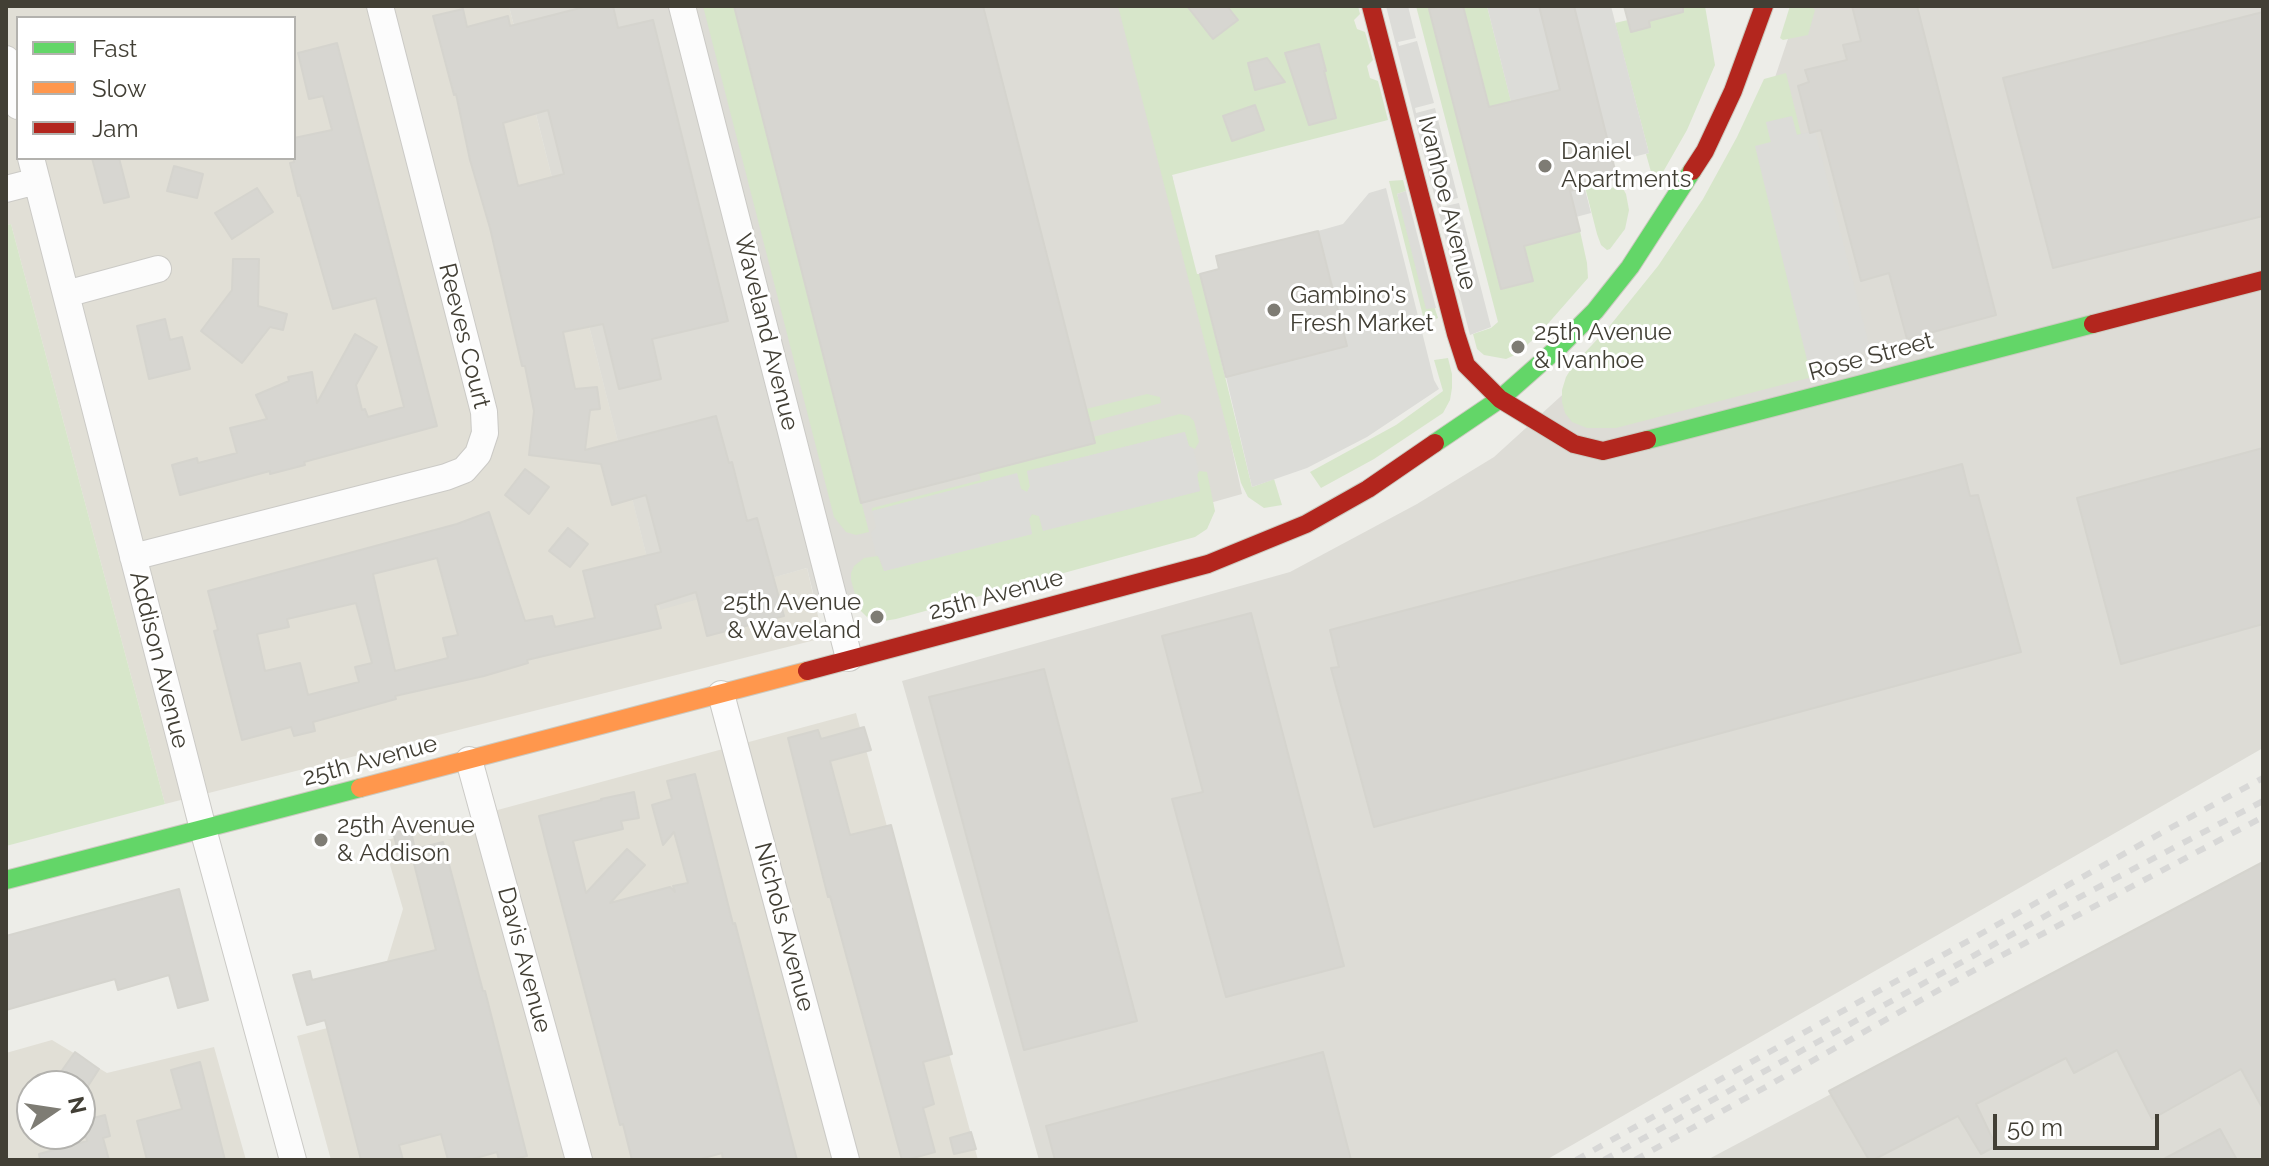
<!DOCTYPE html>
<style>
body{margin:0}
#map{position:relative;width:2269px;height:1166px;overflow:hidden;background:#edede8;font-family:Raleway,sans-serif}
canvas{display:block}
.frame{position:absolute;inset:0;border:8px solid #423f35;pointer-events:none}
.legend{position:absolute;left:16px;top:16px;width:280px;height:144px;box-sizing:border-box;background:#fff;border:2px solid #b3b2ae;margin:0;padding:10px 14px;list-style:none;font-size:24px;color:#423f35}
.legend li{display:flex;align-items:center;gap:16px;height:40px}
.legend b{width:40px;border:2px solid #b3b2ae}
.north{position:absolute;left:16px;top:1070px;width:80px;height:80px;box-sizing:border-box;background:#fff;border:2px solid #b3b2ae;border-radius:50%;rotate:77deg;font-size:22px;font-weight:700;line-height:32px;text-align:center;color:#423f35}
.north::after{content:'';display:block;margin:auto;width:28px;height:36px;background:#7e7c74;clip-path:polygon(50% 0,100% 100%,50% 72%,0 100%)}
.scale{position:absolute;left:1993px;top:1114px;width:166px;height:36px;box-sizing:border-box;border:4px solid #423f35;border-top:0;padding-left:10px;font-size:24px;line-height:28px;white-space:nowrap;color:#423f35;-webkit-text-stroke:6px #fff;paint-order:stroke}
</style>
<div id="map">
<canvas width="2269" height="1166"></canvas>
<div class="frame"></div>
<ul class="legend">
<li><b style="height:10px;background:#63d668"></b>Fast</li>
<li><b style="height:10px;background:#ff974d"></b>Slow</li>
<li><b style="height:10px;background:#b3261e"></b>Jam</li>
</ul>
<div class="north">N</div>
<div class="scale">50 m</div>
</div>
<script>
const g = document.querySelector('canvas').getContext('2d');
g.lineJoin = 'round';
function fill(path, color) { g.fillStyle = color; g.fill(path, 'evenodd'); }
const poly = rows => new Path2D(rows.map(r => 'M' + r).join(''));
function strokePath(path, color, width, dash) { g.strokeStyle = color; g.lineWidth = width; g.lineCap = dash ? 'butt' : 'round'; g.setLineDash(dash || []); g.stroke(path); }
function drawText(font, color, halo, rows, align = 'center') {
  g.font = font + ' Raleway,sans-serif'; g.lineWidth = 6; g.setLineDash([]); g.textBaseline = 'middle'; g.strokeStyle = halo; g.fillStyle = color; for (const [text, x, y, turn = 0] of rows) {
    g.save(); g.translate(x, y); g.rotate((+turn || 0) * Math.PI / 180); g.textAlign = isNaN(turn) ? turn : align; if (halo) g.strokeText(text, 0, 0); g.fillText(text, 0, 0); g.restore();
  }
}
fill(poly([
 [6,6,509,6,660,609,807,568,823,638,165,804,11,224,6,225],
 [18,18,294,18,294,158,18,158],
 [856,713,978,1160,331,1160,297,1036,392,1011,384,971,403,909,383,841],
 [52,1040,107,1073,214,1047,246,1160,6,1160,6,1053],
 [32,1086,80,1086,80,1134,32,1134]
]), '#e1dfd6');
fill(poly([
 [509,6,1130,6,1172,175,1242,494,860,601,817,609,807,568,660,610],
 [1799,6,2263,6,2263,748,1546,1160,1039,1160,902,681,1290,572,1417,504,1494,457,1593,367,1765,107],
 [2263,864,2263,1160,1707,1160]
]), '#dddcd6');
fill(poly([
 [703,6,734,6,869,532,856,535,846,532,834,517],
 [1118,6,1358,6,1360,14,1354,20,1357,29,1365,32,1373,60,1367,66,1370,78,1378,81,1388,120,1172,175,1197,274,1200,274,1252,487,1274,479,1282,505,1264,508,1248,497,1241,483],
 [1416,6,1487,6,1546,240,1580,231,1587,263,1588,278,1538,335,1517,354,1506,359,1484,355,1477,349,1473,334,1491,328,1498,322],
 [1674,6,1705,6,1715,65,1687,130,1655,186,1646,154,1649,153,1615,23,1628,20,1649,21,1675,14],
 [1790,6,1811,6,1815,10,1808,35,1783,40,1780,38],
 [1786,73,1801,134,1797,135,1766,122,1771,142,1756,147,1816,361,1822,368,1820,375,1616,428,1587,428,1572,422,1565,413,1562,402,1562,390,1566,377,1574,364,1608,328,1658,266,1703,199,1737,137,1764,79],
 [1403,180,1406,191,1397,194,1438,318,1425,324,1389,181],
 [1609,181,1611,188,1621,185,1626,194,1629,210,1625,229,1610,249,1607,250,1601,245,1597,234,1585,187],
 [11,224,165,804,6,846,6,225],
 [1448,358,1452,374,1452,388,1450,400,1443,413,1374,459,1321,488,1310,472,1396,425,1443,391,1434,360],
 [1147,394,1160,397,1161,403,1090,422,1086,409],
 [1180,414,1189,416,1194,421,1199,442,1195,449,1189,446,1184,432,1027,471,1030,486,1030,490,1027,492,1021,489,1017,474,872,511,872,508,981,480,979,473,1095,443,1093,437],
 [1199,471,1207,472,1215,511,1207,529,1195,537,896,619,878,622,870,620,859,609,851,580,851,573,854,566,864,558,878,556,884,571,1032,534,1029,519,1032,514,1039,516,1043,530,1200,491,1197,475]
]), '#d7e6ca');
fill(poly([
 [1386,6,1408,6,1416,38,1398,42,1399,46,1417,41,1434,103,1415,108,1416,113,1435,108,1458,198,1440,202,1441,207,1459,203,1491,327,1470,335],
 [1487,6,1539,6,1591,213,1576,217,1511,102],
 [1574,6,1611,6,1649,153,1613,162],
 [1792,116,1797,135,1815,131,1870,349,1868,351,1855,354,1853,360,1822,368,1816,361,1807,360,1755,146,1771,142,1766,122],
 [1386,188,1434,380,1439,389,1367,437,1307,468,1252,487,1226,377,1347,346,1318,231,1343,224,1369,193],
 [1406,191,1436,308,1426,309,1397,194],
 [1185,432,1189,446,1193,449,1199,471,1197,475,1200,491,1043,531,1039,516,1032,514,1029,519,1032,534,884,571,880,558,876,555,871,533,876,527,872,511,1017,473,1021,489,1027,492,1030,486,1027,471]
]), '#dcdcd8');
const building = poly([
 [588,6,613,6,618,28,653,20,728,321,652,339,661,379,619,389,603,324,563,332,575,389,597,387,600,409,590,410,585,450,716,416,729,463,732,462,747,521,757,518,784,616,707,636,696,592,655,605,661,628,527,660,528,663,484,676,395,696,396,699,313,722,315,731,294,736,291,727,242,740,214,631,218,630,208,591,457,524,489,512,525,621,552,616,555,627,595,618,583,571,661,552,646,495,612,505,601,464,529,455,534,411,525,366,522,366,490,228,470,160,456,94,454,95,433,16,463,9,467,27,508,16,510,26,588,6],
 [548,110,564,174,518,186,503,123,548,110],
 [437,558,458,635,443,638,448,658,395,671,373,574,437,558],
 [356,603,372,663,355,667,359,682,308,695,300,663,265,671,257,634,289,627,287,619,356,603],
 [734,6,983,6,1095,443,861,503,734,6],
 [1187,6,1227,6,1238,20,1213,39,1187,6],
 [1442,6,1463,6,1489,107,1560,90,1539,6,1574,6,1617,178,1570,191,1580,231,1524,246,1533,281,1501,289,1429,9,1442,6],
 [1624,6,1683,6,1683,12,1649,21,1650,27,1631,32,1624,6],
 [1852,6,1917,6,1996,315,1907,339,1889,273,1861,281,1821,130,1810,133,1798,86,1809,82,1805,70,1847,60,1843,45,1861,41,1852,6],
 [2263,12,2263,216,2053,268,2003,78,2263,12],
 [337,43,437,426,304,462,305,465,270,474,270,471,180,495,172,465,197,458,198,463,237,453,230,428,267,419,256,395,289,381,288,377,312,372,317,403,355,334,377,347,356,385,362,410,365,409,368,417,404,407,376,298,333,309,300,195,298,196,290,163,294,162,294,138,332,130,323,96,309,99,298,53,337,43],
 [1319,44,1326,71,1324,71,1336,118,1309,125,1285,53,1319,44],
 [1267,58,1285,82,1255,90,1248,63,1267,58],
 [1255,105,1264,130,1232,141,1223,116,1255,105],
 [92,158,119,158,129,197,104,203,92,158],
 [174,166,203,174,197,198,167,191,174,166],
 [257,188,273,212,232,239,215,213,257,188],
 [1318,231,1347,346,1226,377,1200,274,1219,269,1216,256,1318,231],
 [233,259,259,259,258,306,287,314,283,330,270,327,242,363,201,331,232,290,233,259],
 [165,319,170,340,182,337,190,369,149,379,137,326,165,319],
 [2263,448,2263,624,2121,664,2077,498,2263,448],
 [1962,464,1970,496,1978,495,2021,652,1374,827,1331,668,1339,667,1330,630,1962,464],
 [525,469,549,487,529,514,505,495,525,469],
 [568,528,588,544,570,567,549,551,568,528],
 [1251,613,1344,966,1226,997,1172,799,1203,792,1162,636,1251,613],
 [1044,669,1137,1021,1024,1050,929,697,1044,669],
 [864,727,871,750,830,761,850,835,891,825,952,1054,923,1062,934,1104,923,1108,935,1152,906,1160,902,1160,830,896,828,897,788,738,818,730,821,739,864,727],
 [695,774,733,924,735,923,797,1160,723,1160,722,1153,697,1160,632,1160,623,1124,620,1125,547,848,539,816,602,800,601,799,634,792,639,818,621,821,623,829,573,841,586,893,627,849,645,865,610,903,670,887,675,892,673,886,688,883,674,832,663,845,652,805,672,799,667,781,695,774],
 [410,828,415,849,443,842,483,991,485,991,527,1156,510,1160,499,1160,497,1152,469,1160,448,1160,441,1134,399,1145,403,1160,361,1160,325,1020,307,1025,293,975,310,971,312,980,436,950,411,852,399,855,393,832,410,828],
 [2263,862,2263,1109,2241,1069,2152,1119,2117,1050,2074,1073,2066,1058,1976,1104,1996,1146,1981,1154,1958,1116,1873,1160,1869,1160,1829,1091,2263,862],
 [179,889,208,1000,178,1008,169,975,118,990,115,979,6,1010,6,936,179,889],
 [75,1052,99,1069,88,1086,51,1086,75,1052],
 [1323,1052,1351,1160,1055,1160,1046,1126,1323,1052],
 [200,1062,225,1160,147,1160,137,1121,182,1109,171,1070,200,1062],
 [105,1115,110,1136,103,1138,109,1160,40,1160,39,1154,87,1141,82,1121,105,1115],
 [2220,1129,2237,1160,2162,1160,2220,1129],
 [971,1132,976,1149,954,1154,950,1138,971,1132]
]);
fill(building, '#d7d6d1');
strokePath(building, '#d5d4ce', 2);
const street = poly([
 [682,6,849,658],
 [6,59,18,106],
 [31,158,203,829,293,1160],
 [6,189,37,181],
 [66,294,158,269],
 [133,557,446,477,464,470,478,454,485,433,484,412,380,6],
 [721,694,846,1160],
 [469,760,579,1160]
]);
const fast = poly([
 [1647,440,2093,324],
 [1435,443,1500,399,1560,346,1595,311,1630,267,1692,171],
 [6,880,360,788]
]);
const slow = poly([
 [360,788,807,671]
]);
const jam = poly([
 [1371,6,1456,334,1466,365,1500,399,1574,444,1603,451,1647,440],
 [1692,171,1705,151,1733,91,1764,6],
 [2093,324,2263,280],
 [807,671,1208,564,1306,524,1368,489,1435,443]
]);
strokePath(street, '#cbcac6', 28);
strokePath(fast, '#cccac0', 20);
strokePath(slow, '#cccac0', 20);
strokePath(jam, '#cccac0', 20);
strokePath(street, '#fcfcfc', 26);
strokePath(fast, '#63d668', 18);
strokePath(slow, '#ff974d', 18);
strokePath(jam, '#b3261e', 18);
strokePath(poly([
 [1576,1160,2172,827,2263,778],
 [1604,1160,2076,899,2263,801],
 [1635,1160,1980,967,2263,817]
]), '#d8d8d7', 6, [10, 10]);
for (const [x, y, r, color] of [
 [1545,166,8,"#7e7c74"],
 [1274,310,8,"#7e7c74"],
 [1518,347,8,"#7e7c74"],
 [877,617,8,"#7e7c74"],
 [321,840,8,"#7e7c74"]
]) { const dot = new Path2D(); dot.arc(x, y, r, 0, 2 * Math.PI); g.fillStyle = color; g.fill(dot); strokePath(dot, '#fff', 3); }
drawText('24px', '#423f35', '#fff', [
 ["Daniel",1561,152],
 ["Apartments",1561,180],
 ["Gambino's",1290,296],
 ["Fresh Market",1290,324],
 ["25th Avenue",1534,333],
 ["& Ivanhoe",1534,361],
 ["25th Avenue",861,603,"right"],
 ["& Waveland",861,631,"right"],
 ["25th Avenue",337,826],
 ["& Addison",337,854]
], 'left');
drawText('24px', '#423f35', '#fff', [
 ["Ivanhoe Avenue",1447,203,76],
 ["Waveland Avenue",766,332,76],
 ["Reeves Court",464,336,76],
 ["Rose Street",1871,357,-15],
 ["25th Avenue",996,595,-15],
 ["Addison Avenue",159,660,76],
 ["25th Avenue",370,761,-15],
 ["Nichols Avenue",784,927,75],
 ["Davis Avenue",524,960,75]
]);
</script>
